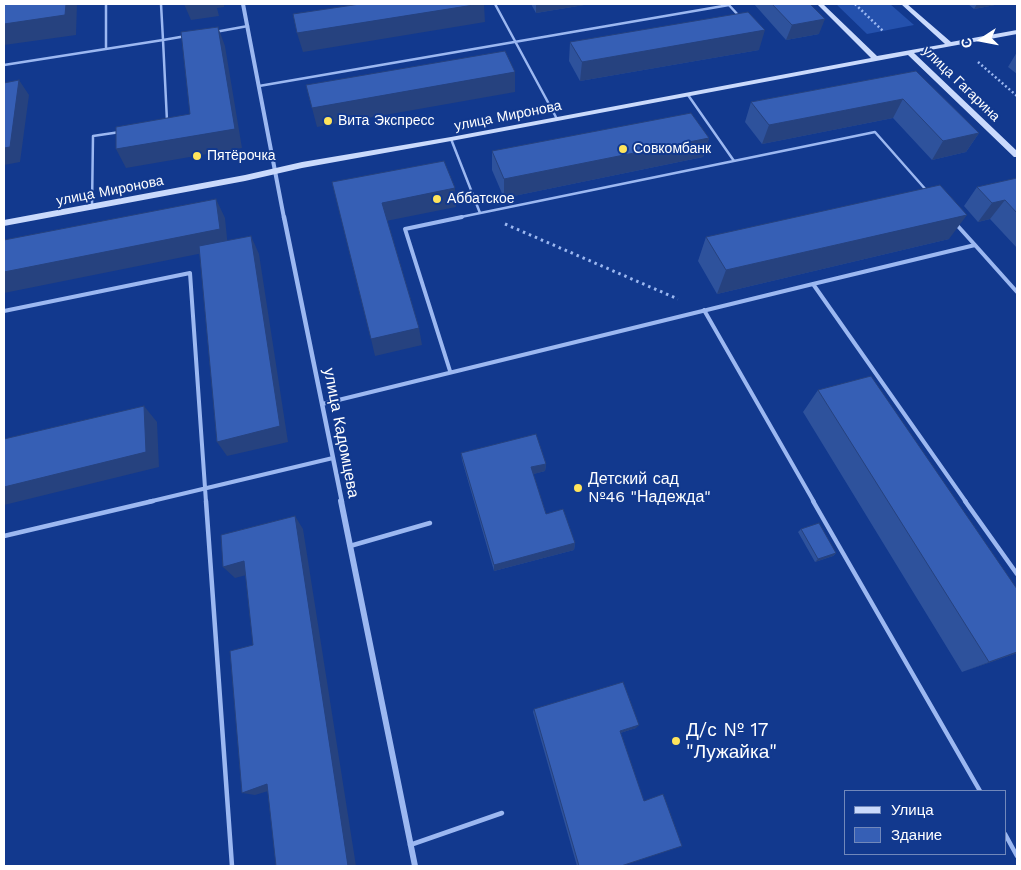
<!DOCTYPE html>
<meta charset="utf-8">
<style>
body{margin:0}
#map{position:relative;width:1021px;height:870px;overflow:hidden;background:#12398e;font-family:"Work Sans",sans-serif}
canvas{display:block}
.frame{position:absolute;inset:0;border:5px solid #fff;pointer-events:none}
.legend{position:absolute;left:844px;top:790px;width:162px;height:65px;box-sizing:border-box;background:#12398e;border:1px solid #7188bb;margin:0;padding:6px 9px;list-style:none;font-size:15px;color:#fff}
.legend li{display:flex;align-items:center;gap:10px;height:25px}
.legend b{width:25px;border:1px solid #7188bb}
.north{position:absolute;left:956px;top:15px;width:50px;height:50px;-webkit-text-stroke:4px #12398e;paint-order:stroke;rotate:259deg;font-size:14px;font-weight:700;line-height:20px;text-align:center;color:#fff}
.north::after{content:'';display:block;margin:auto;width:18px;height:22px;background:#fff;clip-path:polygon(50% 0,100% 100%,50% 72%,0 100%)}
</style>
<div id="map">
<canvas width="1021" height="870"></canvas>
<div class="frame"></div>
<ul class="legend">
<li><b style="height:6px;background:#cadafc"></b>Улица</li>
<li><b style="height:14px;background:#365fb5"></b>Здание</li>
</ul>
<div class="north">С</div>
</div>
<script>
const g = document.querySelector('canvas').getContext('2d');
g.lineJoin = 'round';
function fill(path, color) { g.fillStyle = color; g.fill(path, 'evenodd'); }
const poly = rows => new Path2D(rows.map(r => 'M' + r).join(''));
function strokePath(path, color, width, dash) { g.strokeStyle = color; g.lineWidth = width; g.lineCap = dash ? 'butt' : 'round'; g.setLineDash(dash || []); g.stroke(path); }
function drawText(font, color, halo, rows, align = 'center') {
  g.font = font + ' "Work Sans",sans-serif'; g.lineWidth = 4; g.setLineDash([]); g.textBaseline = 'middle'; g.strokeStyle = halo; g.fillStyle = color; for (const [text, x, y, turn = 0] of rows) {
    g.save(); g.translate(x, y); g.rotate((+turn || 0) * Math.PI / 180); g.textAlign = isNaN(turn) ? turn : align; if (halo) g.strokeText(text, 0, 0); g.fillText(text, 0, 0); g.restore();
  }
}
fill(poly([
 [836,4,890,4,914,25,867,34]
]), '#2451ad');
strokePath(poly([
 [855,4,883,31],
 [978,62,1017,96]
]), '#9cb8f1', 2.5, [2, 2.5]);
strokePath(poly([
 [505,224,678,299]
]), '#9cb8f1', 3, [2.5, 4]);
strokePath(poly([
 [106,4,106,49],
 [161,4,163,40,186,36],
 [495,4,557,119],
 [728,4,739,16],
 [215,32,248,26],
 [4,65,163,40,167,121],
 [259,86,729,5],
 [688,95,734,161],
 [451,139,480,213],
 [92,207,93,136,120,132],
 [456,218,875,132,927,191]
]), '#9cb8f1', 2.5);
strokePath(poly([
 [975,245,1017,292],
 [813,284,975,245,956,224],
 [704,310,814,502],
 [4,311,190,273,206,502],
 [450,371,405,229,462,217],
 [322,404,813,284,966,502],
 [148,502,333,458]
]), '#9cb8f1', 4);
strokePath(poly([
 [206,501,232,866],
 [813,501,980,791],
 [965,501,1017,574],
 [4,536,153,501],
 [350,546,430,523],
 [1005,834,1017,856],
 [410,845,502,813]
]), '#9cb8f1', 4.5);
strokePath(poly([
 [243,4,284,218]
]), '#9cb8f1', 4);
strokePath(poly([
 [284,217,342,502]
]), '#9cb8f1', 4.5);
strokePath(poly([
 [341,501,415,866]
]), '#9cb8f1', 6);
fill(poly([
 [817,4,823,4,877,56,945,44,901,4,907,4,951,42,1017,30,1017,34,914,53,1017,151,1017,157,1014,157,908,55,451,141,302,168,245,181,4,226,4,220,245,175,302,162,451,137,871,58,817,4]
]), '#cadafc');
fill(poly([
 [531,4,590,4,536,13],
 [754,4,810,4,819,34,786,40],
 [968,4,1000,4,974,9],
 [570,42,759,50,580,81,569,61],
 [1017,52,1017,74,1008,67],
 [916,71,979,133,966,152,932,160,893,118,762,144,745,122,751,102],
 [709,138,703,157,504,198,492,170,492,151],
 [1017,178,1017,248,990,219,978,222,964,206,977,187],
 [706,237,949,239,717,294,698,261],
 [818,390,1017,589,1017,653,962,672,803,412],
 [461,453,546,464,545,471,533,474,546,514,575,543,574,550,494,571,462,460],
 [801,529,836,553,833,556,815,562,798,532],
 [534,709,636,728,620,733,621,866,577,866,533,712]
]), '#2e529c');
fill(poly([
 [66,4,77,4,76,35,4,45,4,24],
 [184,4,224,4,224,7,217,8,219,16,191,20],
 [480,4,484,4,485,22,303,52,297,33],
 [536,4,590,4,536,13],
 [977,4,1000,4,974,9],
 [825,19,819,34,786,40,792,25],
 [218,27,225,46,242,148,126,168,116,149,235,129],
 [765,30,759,50,580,81,582,62],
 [515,72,515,92,317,127,312,108],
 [19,80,29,95,20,162,4,165,4,148],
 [903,99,893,118,762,144,769,125],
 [979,133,966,152,932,160,943,141],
 [709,138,703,157,504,198,504,179],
 [455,188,456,207,386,221,382,203],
 [216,199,225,218,228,248,4,293,4,272],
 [1005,200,990,219,978,222,992,203],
 [967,215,949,239,717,294,726,270],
 [251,236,259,254,288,442,227,456,217,442],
 [419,328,422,345,375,356,371,339],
 [144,406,157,422,159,467,4,505,4,487],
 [546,464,545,471,530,475,531,467],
 [295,516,303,529,356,866,348,866],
 [575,543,574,550,494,571,494,565],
 [836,553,833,556,815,562,818,559],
 [244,561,254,573,235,578,223,567],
 [1017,652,1017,653,962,672,989,662],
 [639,725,636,728,617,734,620,731],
 [267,784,278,788,255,795,242,793]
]), '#26427f');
const building = poly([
 [4,4,66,4,65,15,4,24,4,4],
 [360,4,480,4,297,33,293,14,360,4],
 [772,4,810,4,825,19,792,25,772,4],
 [748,12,765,30,582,62,570,42,748,12],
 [218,27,235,129,116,149,116,127,190,114,181,32,218,27],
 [505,51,515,72,312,108,306,85,505,51],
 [916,71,979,133,943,141,903,99,769,125,751,102,916,71],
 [19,80,10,147,4,148,4,83,19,80],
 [691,113,709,138,504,179,492,151,691,113],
 [444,161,455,188,382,203,419,328,371,339,332,182,444,161],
 [1017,178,1017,213,1005,200,992,203,977,187,1017,178],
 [940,185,967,215,726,270,706,237,940,185],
 [216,199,220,229,4,272,4,240,216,199],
 [251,236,280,426,217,442,199,246,251,236],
 [871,376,1017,589,1017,652,989,662,818,390,871,376],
 [144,406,146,452,4,487,4,439,144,406],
 [536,434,546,464,531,467,546,514,563,509,575,543,494,565,461,453,536,434],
 [295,516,348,866,276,866,267,784,242,793,230,651,253,645,244,561,223,567,221,535,295,516],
 [819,523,836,553,818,559,801,529,819,523],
 [623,682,639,725,620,731,644,801,663,794,682,846,621,866,579,866,534,709,623,682]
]);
fill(building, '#365fb5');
strokePath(building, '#26427f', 1);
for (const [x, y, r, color] of [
 [328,121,5,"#ffe45c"],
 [623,149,5,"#ffe45c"],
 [197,156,5,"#ffe45c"],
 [437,199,5,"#ffe45c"],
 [578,488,5,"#ffe45c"],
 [676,741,5,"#ffe45c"]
]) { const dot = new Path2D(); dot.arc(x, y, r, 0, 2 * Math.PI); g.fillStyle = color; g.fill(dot); strokePath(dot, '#12398e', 2); }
drawText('14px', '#fff', '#12398e', [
 ["улица Гагарина",961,84,44],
 ["улица Миронова",508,116,-11],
 ["улица Миронова",110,191,-11]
]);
drawText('14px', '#fff', '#12398e', [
 ["Вита Экспресс",338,121],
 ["Совкомбанк",633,149],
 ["Пятёрочка",207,156],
 ["Аббатское",447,199]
], 'left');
drawText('16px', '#fff', '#12398e', [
 ["улица Кадомцева",341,433,79]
]);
drawText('16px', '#fff', '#12398e', [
 ["Детский сад",588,479],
 ["№46 \"Надежда\"",588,497]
], 'left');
drawText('19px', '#fff', '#12398e', [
 ["Д/с № 17",686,730],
 ["\"Лужайка\"",686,752]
], 'left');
</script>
